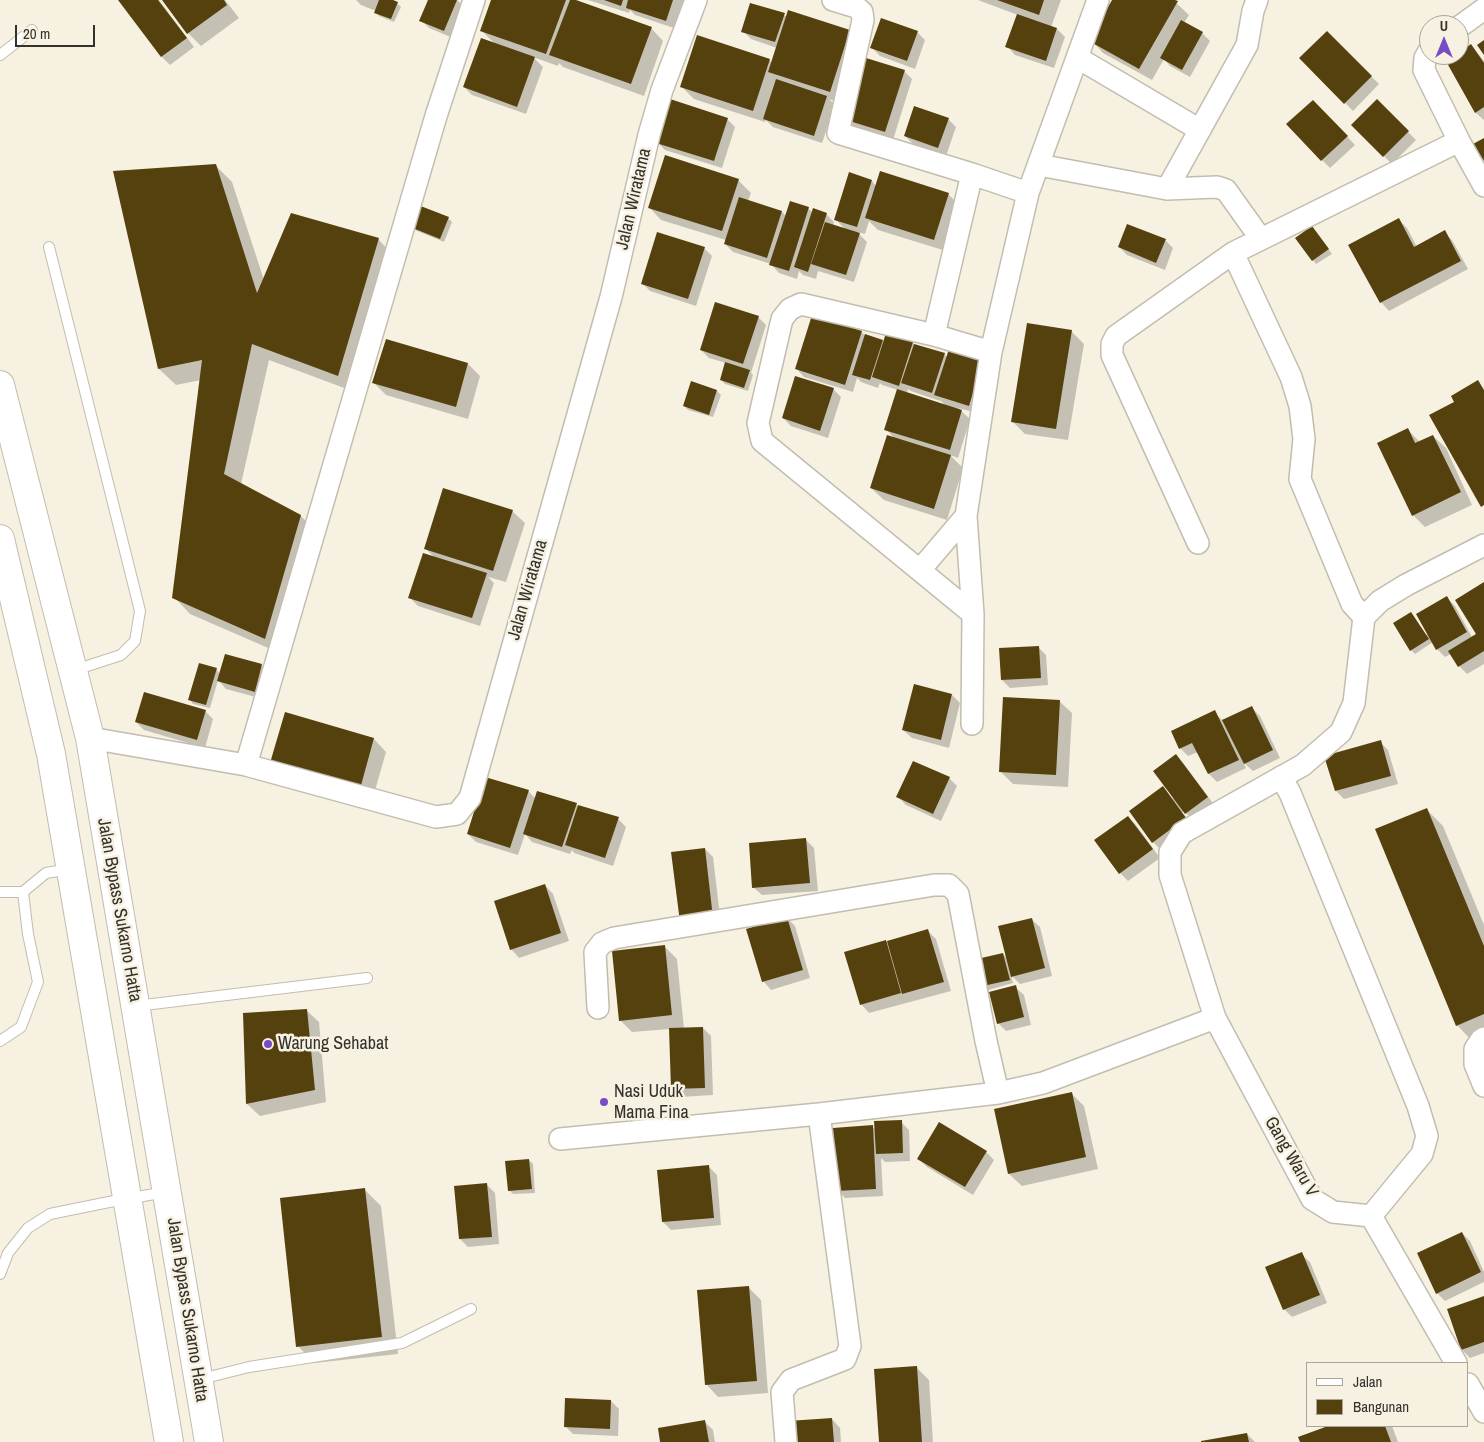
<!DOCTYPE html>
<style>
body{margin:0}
#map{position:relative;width:1484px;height:1442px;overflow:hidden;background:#f7f1e2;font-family:"Archivo Narrow",sans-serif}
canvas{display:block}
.legend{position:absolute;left:1306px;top:1362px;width:162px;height:65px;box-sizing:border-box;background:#f7f1e2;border:1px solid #a9a499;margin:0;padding:6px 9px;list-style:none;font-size:15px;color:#33312b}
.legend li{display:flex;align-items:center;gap:10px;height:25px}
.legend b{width:25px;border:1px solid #a9a499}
.north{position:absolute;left:1419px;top:15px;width:50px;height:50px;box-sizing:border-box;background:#f7f1e2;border:1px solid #a9a499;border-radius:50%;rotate:0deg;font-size:14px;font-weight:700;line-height:20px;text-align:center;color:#33312b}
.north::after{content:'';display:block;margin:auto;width:18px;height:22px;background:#794bc4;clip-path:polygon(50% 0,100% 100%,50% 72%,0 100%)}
.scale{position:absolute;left:15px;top:25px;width:80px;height:22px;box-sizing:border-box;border:2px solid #33312b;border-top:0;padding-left:6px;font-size:15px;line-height:18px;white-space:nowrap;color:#33312b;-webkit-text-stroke:4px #f7f1e2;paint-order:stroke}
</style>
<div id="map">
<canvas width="1484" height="1442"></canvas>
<ul class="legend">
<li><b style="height:6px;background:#fff"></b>Jalan</li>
<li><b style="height:14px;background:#55410d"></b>Bangunan</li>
</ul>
<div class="north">U</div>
<div class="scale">20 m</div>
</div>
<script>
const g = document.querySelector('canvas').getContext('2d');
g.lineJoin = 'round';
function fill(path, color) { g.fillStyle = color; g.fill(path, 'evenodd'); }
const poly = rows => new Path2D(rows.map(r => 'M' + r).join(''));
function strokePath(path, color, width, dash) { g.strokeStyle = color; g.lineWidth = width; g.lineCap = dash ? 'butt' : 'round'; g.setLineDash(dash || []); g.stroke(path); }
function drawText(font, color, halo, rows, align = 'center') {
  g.font = font + ' "Archivo Narrow",sans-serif'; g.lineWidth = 5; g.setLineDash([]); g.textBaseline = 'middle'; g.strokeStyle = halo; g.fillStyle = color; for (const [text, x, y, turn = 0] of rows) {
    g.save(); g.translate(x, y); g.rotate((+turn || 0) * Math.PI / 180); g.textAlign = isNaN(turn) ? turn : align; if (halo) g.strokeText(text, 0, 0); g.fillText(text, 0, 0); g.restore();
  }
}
fill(poly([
 [119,0,159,0,194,47,170,65,162,57],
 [163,0,225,0,239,18,201,46,188,33],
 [356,0,390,0,397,3,401,7,394,22,379,16,376,11,361,5],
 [427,0,457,0,465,8,453,38,429,28,421,20,429,1],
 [492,0,572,0,651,28,663,41,644,96,563,67,559,63,558,66,533,57,543,67,526,114,472,95,464,87,495,44,481,30],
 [588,0,684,0,674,28,635,15,630,10,629,13],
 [978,0,1061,0,1051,27,1057,29,1065,37,1054,68,1015,55,1007,46,1018,15],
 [1114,0,1173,0,1189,15,1184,23,1202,33,1210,41,1190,77,1170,66,1164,59,1152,80,1103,53,1091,40],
 [784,15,787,17,849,31,862,44,842,104,829,99,835,105,822,143,773,127,766,120,765,122,694,99,682,87,769,60,772,63,777,48,751,39,743,31],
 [917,32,925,40,915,69,880,56,872,48],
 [1327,33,1379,84,1353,111,1301,58],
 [1471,45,1484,61,1484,120,1476,113,1448,63],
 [904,71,912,79,893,140,856,128,847,120],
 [1313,101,1355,145,1330,168,1322,160],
 [1377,101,1416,140,1392,164,1352,125],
 [727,119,735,127,722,168,665,150,657,142],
 [948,119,956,127,946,156,913,144,905,136],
 [216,166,232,182,264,280,378,239,394,256,355,392,269,360,241,484,301,516,317,533,282,654,190,614,174,597,201,380,176,385,159,369],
 [738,180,751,193,748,201,782,212,786,216,808,208,812,212,826,214,834,222,833,225,845,229,835,219,872,181,876,186,948,194,960,206,946,251,878,230,869,221,865,234,857,232,867,242,854,282,818,271,816,279,803,275,799,271,797,279,779,273,771,264,733,252,725,244,726,240,661,220,649,207],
 [448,218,452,222,444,242,415,230,411,227],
 [1399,220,1407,228,1417,247,1444,232,1452,240,1468,269,1389,311,1381,302],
 [1312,227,1332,254,1316,264,1296,238],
 [1165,240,1173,248,1165,270,1127,255,1119,247],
 [704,248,712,256,696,306,650,291,642,283],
 [758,317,766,325,751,373,753,375,748,391,725,384,721,380,726,363,709,358,701,350],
 [1071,331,1084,344,1068,440,1025,434,1012,421],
 [861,332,865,335,883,341,885,343,912,343,944,354,948,358,983,361,977,413,958,408,970,419,958,458,950,455,963,468,947,520,884,500,871,488,894,438,886,429,898,390,882,385,880,383,878,388,861,382,857,378,853,392,804,377,796,368],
 [908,389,911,391,940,401,940,400,947,407,907,394],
 [387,341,468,364,480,376,468,419,386,395,374,383],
 [692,383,717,391,721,395,713,417,688,410,684,406],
 [833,389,841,397,828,438,791,426,783,418],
 [1407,429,1420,442,1433,436,1446,448,1472,505,1425,527,1413,515],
 [512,511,525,523,506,582,488,577,494,583,480,626,418,606,410,598,435,558,425,548],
 [1484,583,1484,664,1467,674,1459,666,1451,654,1445,657,1437,649,1433,642,1415,654,1411,650,1411,613,1426,635,1428,634,1447,598,1455,606,1472,637,1478,634],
 [1038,647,1046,655,1048,685,1010,688,1002,680],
 [261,665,270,674,263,699,226,689,218,680,210,708,193,704,190,700,216,669,220,674],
 [952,695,960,703,949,748,912,738,903,730],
 [1059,701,1072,713,1068,787,1013,784,1000,771],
 [1252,708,1260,716,1280,758,1253,771,1243,762,1246,768,1217,782,1209,774,1198,752,1188,756,1180,748,1214,712,1222,720],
 [205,711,213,719,205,748,144,730,136,722],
 [374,739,386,752,372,801,284,775],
 [1380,742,1388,750,1398,784,1344,799,1336,791],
 [1176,756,1184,764,1215,806,1194,821,1184,811,1182,812,1193,826,1161,850,1153,842,1162,788,1173,799,1174,798],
 [949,778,957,786,941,821,906,805,898,797],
 [528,791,536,799,576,804,579,807,618,819,626,827,613,866,574,853,572,850,570,854,532,842,525,834,518,855,476,842,468,834],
 [1427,810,1443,826,1484,925,1484,1037,1473,1042,1457,1025],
 [1128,817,1136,825,1160,858,1128,881,1120,873],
 [806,840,814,848,818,891,762,895,753,887],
 [705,849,713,857,721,925,689,929],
 [545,885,553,894,569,941,519,958,511,949],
 [787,918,795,926,810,978,771,990,763,981],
 [1031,919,1040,927,1052,976,1020,984,1011,975,1013,983,988,990,985,986,1003,954,1008,959],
 [928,931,936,939,951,991,869,1013,861,1004,846,953],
 [665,947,677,959,684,1029,703,1028,711,1036,713,1095,680,1097,672,1088,670,1029,632,1032,620,1020],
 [1015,987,1024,995,1031,1025,1006,1031,998,1023],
 [306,1010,319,1022,326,1102,260,1116,247,1104],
 [1071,1093,1084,1106,1098,1169,1022,1186,1009,1174],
 [901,1122,909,1130,910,1161,885,1162,881,1158,883,1196,845,1198,837,1190,872,1127,876,1130],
 [986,1152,994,1160,973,1195,927,1167,919,1159],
 [529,1160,533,1164,535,1193,513,1194,509,1190],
 [709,1167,717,1175,721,1225,671,1230,663,1222],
 [487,1185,495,1193,499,1244,468,1247,460,1239],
 [365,1190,381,1206,398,1354,314,1363,298,1346],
 [1462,1233,1470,1241,1484,1272,1484,1282,1445,1301,1437,1293],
 [1301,1254,1310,1262,1327,1303,1292,1317,1284,1309],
 [749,1288,761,1300,768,1393,718,1397,706,1384],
 [1484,1298,1484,1353,1470,1358,1462,1350],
 [916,1367,929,1380,933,1442,881,1442],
 [611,1401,619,1409,618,1436,573,1434,565,1426],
 [832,1419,840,1428,841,1442,791,1442],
 [705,1422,713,1430,715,1442,661,1442],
 [1331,1426,1392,1426,1398,1442,1301,1442,1299,1438],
 [1247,1434,1255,1442,1202,1442]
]), '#0003');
fill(poly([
 [118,0,158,0,187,38,161,57],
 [162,0,224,0,227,5,187,34],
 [379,0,393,0,398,2,391,19,374,13],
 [428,0,457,0,444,31,419,21],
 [491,0,566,0,546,54,480,31],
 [570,0,576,0,652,27,631,84,549,55],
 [604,0,623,0,621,6],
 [628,0,673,0,666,21,626,8],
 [997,0,1044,0,1039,15],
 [1112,0,1175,0,1178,1,1139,69,1089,41],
 [750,3,785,13,775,42,741,32],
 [788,10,850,30,830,92,768,72],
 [1017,14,1057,28,1046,61,1005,47],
 [881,18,918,31,907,61,870,48],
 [1181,20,1203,32,1182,70,1160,58],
 [1327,31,1372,76,1344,104,1299,58],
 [697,35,770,59,753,111,680,87],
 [481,38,535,57,517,107,463,87],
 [1484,40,1484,55,1477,45],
 [1471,44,1484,63,1484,107,1475,113,1447,63,1456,55,1459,55,1459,53],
 [866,58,905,70,885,132,846,120],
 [776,79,827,96,814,136,763,119],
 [670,99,728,118,714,161,656,143],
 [1377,99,1409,131,1383,157,1351,125],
 [1313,100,1348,136,1321,161,1286,124],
 [914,106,949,118,938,148,904,136],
 [1484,138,1484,161,1473,144],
 [665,155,739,179,722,231,648,208],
 [216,164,257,293,291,213,379,238,338,376,252,344,224,474,301,515,265,639,172,598,202,360,158,369,113,171],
 [880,171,949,193,934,240,865,218],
 [849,172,872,180,857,227,834,220],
 [739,197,782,211,767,258,724,244],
 [790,201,809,207,789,271,769,265],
 [418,205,449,217,440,239,410,227],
 [813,208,827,213,808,272,794,267],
 [1399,218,1414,247,1445,230,1461,261,1380,303,1348,245],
 [825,222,860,233,846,275,811,264],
 [1127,224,1166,239,1156,263,1118,247],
 [1312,226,1329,249,1312,261,1295,238],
 [657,232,705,247,688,299,641,284],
 [715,302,759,316,743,364,700,350],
 [812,315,862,331,845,385,795,369],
 [1027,323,1072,330,1056,429,1011,422],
 [886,333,913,342,899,386,872,377],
 [865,334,883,340,870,380,852,375],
 [386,339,468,363,456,407,372,383],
 [914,344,945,353,932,393,901,383],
 [949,349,983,360,969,406,934,395],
 [725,362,750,370,744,388,720,380],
 [795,376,834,388,820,431,782,418],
 [1478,380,1484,390,1484,505,1481,507,1429,415,1454,402,1451,396],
 [691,381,717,390,709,415,683,406],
 [897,389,962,410,950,450,884,430],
 [1408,428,1415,443,1433,435,1461,492,1412,516,1377,443],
 [887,435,951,455,934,509,870,488],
 [443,488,513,510,493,571,424,549],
 [423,553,487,573,472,618,408,598],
 [1484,582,1484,651,1458,667,1448,651,1476,634,1455,600],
 [1447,596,1467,632,1436,650,1416,614],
 [1411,612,1429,639,1410,651,1393,623],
 [1039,646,1041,678,1001,680,999,648],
 [225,654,262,664,255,692,217,681],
 [199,663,217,668,206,705,188,700],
 [914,684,952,694,941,740,902,730],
 [144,692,206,710,197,740,135,722],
 [1003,697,1060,700,1056,775,999,772],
 [1252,706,1273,750,1244,764,1222,720],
 [1215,710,1239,760,1208,774,1192,743,1179,749,1171,731],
 [285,712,374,738,360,789,270,763],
 [1381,740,1391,776,1335,791,1324,756],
 [1176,754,1208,797,1185,814,1153,771],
 [913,761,950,777,933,814,896,797],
 [485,777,529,790,510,848,467,834],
 [1163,786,1186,818,1152,843,1129,811],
 [537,791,577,803,562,847,523,834],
 [578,805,619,817,605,858,565,845],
 [1427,808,1484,946,1484,1014,1456,1026,1375,829],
 [1128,816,1153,849,1119,874,1094,840],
 [806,838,810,883,752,888,749,843],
 [705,848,713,918,680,922,671,852],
 [545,884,561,933,510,950,494,901],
 [787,917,803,970,762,982,746,929],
 [1032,918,1045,968,1011,977,998,926],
 [928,929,944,982,902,994,887,941],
 [886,940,901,993,860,1005,844,952],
 [665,945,672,1015,619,1021,612,951],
 [1003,953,1010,980,983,986,977,959],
 [1016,985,1024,1017,997,1024,989,992],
 [307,1009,315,1090,246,1104,243,1013],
 [703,1027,705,1088,671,1089,669,1028],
 [1072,1092,1086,1157,1008,1174,994,1109],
 [902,1120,903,1153,876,1154,874,1121],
 [939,1122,987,1151,965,1187,917,1159],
 [873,1125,876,1189,836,1191,833,1128],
 [529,1159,532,1189,508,1191,505,1161],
 [709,1165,714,1218,662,1222,657,1170],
 [487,1183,492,1237,459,1239,454,1186],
 [365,1188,382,1337,296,1347,280,1198],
 [1462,1232,1481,1272,1436,1294,1417,1253],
 [1302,1252,1320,1295,1283,1310,1265,1267],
 [749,1286,757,1381,705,1385,697,1290],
 [1484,1296,1484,1342,1461,1350,1447,1309],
 [917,1366,922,1442,879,1442,874,1369],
 [565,1398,611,1400,610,1429,564,1427],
 [832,1418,834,1442,790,1442,788,1421],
 [705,1420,709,1442,660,1442,658,1428],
 [1328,1426,1385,1426,1391,1442,1300,1442,1298,1437],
 [1247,1433,1249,1442,1201,1442,1201,1441]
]), '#55410d');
const service = poly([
 [0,55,32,30],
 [49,247,140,611,135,641,121,655,75,670],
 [0,892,23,892,46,873,70,869],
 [136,1006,367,978],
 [0,1041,21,1027,38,982,28,934,23,892],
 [0,1274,8,1253,28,1228,50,1214,109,1202,166,1192],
 [201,1379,249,1367,402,1343,471,1309]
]);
const minor = poly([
 [833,0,856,7,862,12,863,20,838,133,972,174,1028,193],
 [1459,27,1484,9],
 [1429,51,1425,58,1424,70,1459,141,1484,186],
 [1078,58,1200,130],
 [1039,165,1167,189,1217,187,1226,190,1261,239],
 [1167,189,1247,45,1253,11,1257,0],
 [1233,253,1291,377,1300,406,1304,439,1300,479,1352,604,1364,617],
 [934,335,972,174],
 [1198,543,1112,355,1112,344,1116,336,1233,253,1459,141],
 [920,570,966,516],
 [973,614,762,441,758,423,782,319,790,309,801,304,934,335,991,352],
 [972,724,973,614,966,516,991,352,1028,193,1098,0],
 [90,738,246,765,436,817,457,814,470,798,611,297,649,135,662,90,696,0],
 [246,765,436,116,474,0],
 [1281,777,1290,793,1418,1106,1427,1136,1422,1154,1371,1216],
 [598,1008,595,952,602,943,614,938,934,885,949,885,958,894,986,1041,998,1093],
 [1484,1038,1481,1040,1475,1049,1475,1064,1484,1086],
 [560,1139,819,1114,998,1093,1043,1083,1215,1018],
 [1456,1363,1371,1216,1333,1212,1312,1199,1215,1018,1170,875,1170,852,1182,833,1303,765,1341,732,1354,703,1364,617,1380,601,1406,585,1484,545],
 [1468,1384,1484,1412],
 [786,1442,782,1392,791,1380,845,1359,850,1346,819,1114]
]);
const trunk = poly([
 [0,385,90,738,209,1442],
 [0,539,51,754,169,1442]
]);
strokePath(service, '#c3bdaf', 12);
strokePath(minor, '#c3bdaf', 24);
strokePath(trunk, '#c3bdaf', 30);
strokePath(service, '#fff', 10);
strokePath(minor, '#fff', 21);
strokePath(trunk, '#fff', 28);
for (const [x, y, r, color] of [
 [268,1044,5,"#794bc4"],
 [604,1102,5,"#794bc4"]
]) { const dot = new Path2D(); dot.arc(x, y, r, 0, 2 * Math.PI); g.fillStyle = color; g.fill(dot); strokePath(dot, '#f7f1e2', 2); }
drawText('18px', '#33312b', '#f7f1e2', [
 ["Jalan Wiratama",634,199,-77],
 ["Jalan Wiratama",528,590,-74],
 ["Jalan Bypass Sukarno Hatta",119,910,80],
 ["Gang Waru V",1291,1157,60],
 ["Jalan Bypass Sukarno Hatta",187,1310,81]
]);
drawText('18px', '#33312b', '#f7f1e2', [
 ["Warung Sehabat",278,1044],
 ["Nasi Uduk",614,1092],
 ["Mama Fina",614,1113]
], 'left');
</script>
